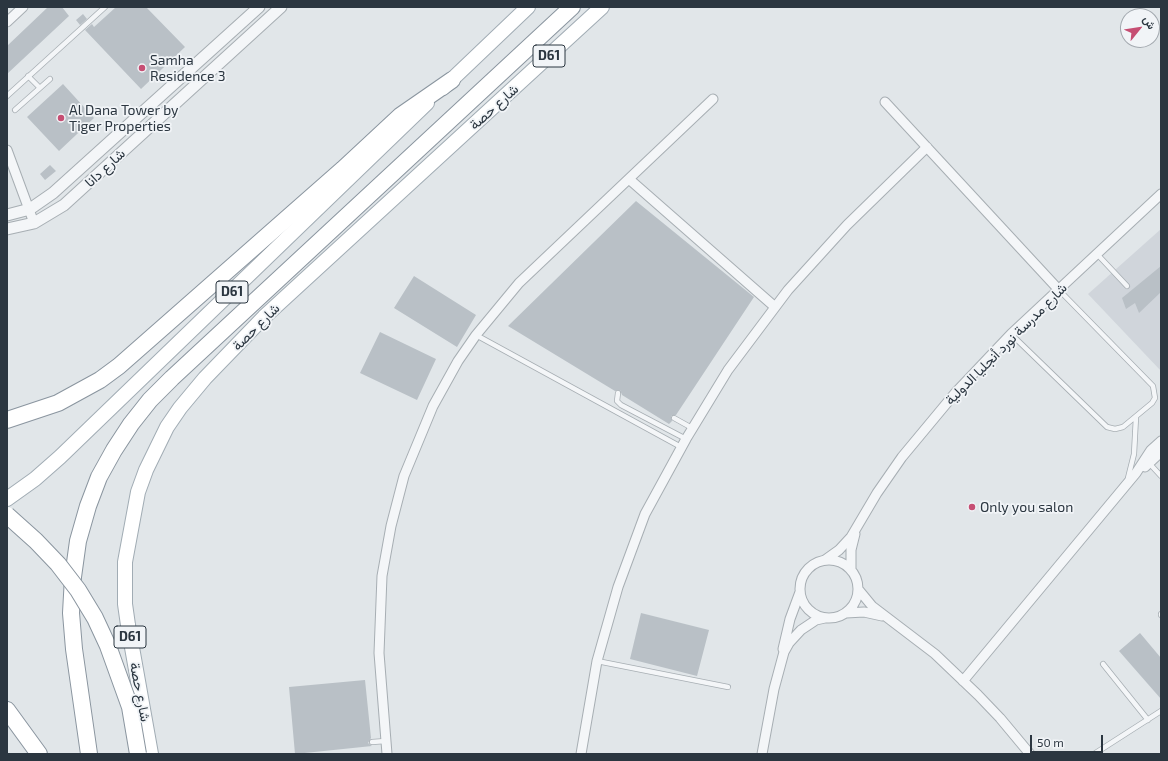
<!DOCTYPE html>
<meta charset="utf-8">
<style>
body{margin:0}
#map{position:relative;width:1168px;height:761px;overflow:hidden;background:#e1e6e9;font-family:"Exo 2",Vazirmatn,sans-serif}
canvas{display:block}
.frame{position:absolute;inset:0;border:8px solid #2b3640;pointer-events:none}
.north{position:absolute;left:1120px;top:8px;width:40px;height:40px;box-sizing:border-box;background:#f1f4f7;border:1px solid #a2a8ae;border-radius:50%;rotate:60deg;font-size:11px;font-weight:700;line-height:16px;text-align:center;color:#2b3640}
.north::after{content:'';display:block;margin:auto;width:14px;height:18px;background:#c64e73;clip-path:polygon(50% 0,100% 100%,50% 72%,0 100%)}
.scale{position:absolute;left:1030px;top:735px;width:73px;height:18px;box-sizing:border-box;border:2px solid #2b3640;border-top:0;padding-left:5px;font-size:12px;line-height:14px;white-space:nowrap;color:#2b3640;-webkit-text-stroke:3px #f1f4f7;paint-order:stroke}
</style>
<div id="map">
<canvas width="1168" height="761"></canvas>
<div class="frame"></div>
<div class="north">ش</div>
<div class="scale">50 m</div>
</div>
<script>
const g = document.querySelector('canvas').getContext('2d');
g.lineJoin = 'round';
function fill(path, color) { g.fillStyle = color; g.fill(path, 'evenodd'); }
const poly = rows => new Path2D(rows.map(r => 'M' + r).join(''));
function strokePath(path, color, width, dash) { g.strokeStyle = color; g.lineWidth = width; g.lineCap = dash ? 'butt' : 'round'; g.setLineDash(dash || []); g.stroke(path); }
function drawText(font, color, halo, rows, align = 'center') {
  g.font = font + ' "Exo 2",Vazirmatn,sans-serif'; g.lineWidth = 3.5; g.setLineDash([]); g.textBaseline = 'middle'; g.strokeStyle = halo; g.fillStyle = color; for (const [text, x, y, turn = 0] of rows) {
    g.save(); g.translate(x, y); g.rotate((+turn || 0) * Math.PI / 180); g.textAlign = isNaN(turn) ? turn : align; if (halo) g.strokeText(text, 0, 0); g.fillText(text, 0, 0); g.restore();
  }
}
fill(poly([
 [1161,229,1161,371,1088,294]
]), '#d0d5db');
fill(poly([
 [48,7,62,7,69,16,7,74,7,46],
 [116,7,146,7,185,47,141,89,85,30,92,24,94,27],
 [83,14,87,19,80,25,76,20],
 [63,84,94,118,59,151,27,117],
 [50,165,56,171,45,180,40,174],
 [636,201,754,297,676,415,671,416,672,421,669,424,622,395,620,390,615,391,508,326],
 [1161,266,1161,292,1139,313,1135,303,1126,309,1122,298],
 [414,276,476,315,457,347,394,308],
 [380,332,436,359,417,400,360,373],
 [641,613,709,630,697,676,630,659],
 [1140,633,1161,658,1161,699,1119,651],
 [365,680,371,738,368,743,372,746,295,754,289,687]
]), '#b9c0c6');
const service = poly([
 [28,76,40,88],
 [7,96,105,7],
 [15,110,50,79],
 [1097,254,1127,286],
 [1011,334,1107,427,1115,429,1123,427,1152,403,1155,398,1153,386,1059,290],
 [476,335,681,447],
 [618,393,617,401,621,405,686,439],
 [674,418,692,428],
 [1149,463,1161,476],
 [1128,478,1134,454,1136,417],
 [1161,614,1161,615],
 [597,661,728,687],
 [1103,664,1148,720],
 [372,742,386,741],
 [1094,754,1161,711]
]);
const minor = poly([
 [7,22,23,7],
 [885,102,1059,290],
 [7,150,34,223],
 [629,179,775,307],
 [1145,467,1161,452],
 '800 589a29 29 0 1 1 58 0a29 29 0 1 1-58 0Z',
 [825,560,839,550,851,537,877,493,902,457,956,392,1011,334,1161,194],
 [851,570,851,550,855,534],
 [858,589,872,606,935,654,978,695,1000,718,1030,754],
 [846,613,864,612,882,616],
 [783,649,790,619,800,592],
 [963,681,1136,473,1151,450,1161,441],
 [387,754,379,653,382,576,391,526,404,476,433,406,458,361,476,335,519,283,713,99],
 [581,754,597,661,618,587,645,514,686,439,728,370,788,290,847,225,927,147],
 [762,754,774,689,784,652,789,643,801,630,816,620,825,618]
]);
const tertiary = poly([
 [7,215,30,209,53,193,259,7],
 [7,229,34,223,64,205,281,7]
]);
const primary = poly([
 [443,88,528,7],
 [7,499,35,479,60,457,427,103],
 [151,754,128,625,125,604,125,562,138,492,146,470,167,427,180,408,205,378,264,317,602,7]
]);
const motorway = poly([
 [7,420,58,403,100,380,119,366,343,169,400,116,452,80],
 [7,710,39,754],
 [89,754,74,649,71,613,73,577,78,541,88,506,99,477,114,450,131,424,150,400,172,378,572,7]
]);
strokePath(service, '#a7aeb3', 6);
strokePath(minor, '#a7aeb3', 11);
strokePath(tertiary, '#a7aeb3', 13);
strokePath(primary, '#a1acb4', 16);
strokePath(motorway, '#8a959f', 18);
strokePath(service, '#f4f6f8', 4.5);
strokePath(minor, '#f4f6f8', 9);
strokePath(tertiary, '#f4f6f8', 11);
strokePath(primary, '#fff', 14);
strokePath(motorway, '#fff', 16);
const motorwayBridge = poly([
 [7,515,36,541,58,564,78,590,95,618,108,646,130,707,138,754]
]);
strokePath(motorwayBridge, '#8a959f', 18, []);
strokePath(motorwayBridge, '#fff', 16);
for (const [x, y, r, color] of [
 [142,68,4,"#c64e73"],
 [61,118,4,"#c64e73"],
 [972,507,4,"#c64e73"]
]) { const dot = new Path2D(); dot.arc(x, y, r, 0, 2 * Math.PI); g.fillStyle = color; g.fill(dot); strokePath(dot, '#f1f4f7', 1.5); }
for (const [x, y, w] of [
 [549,56,32],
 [232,292,32],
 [130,637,32]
]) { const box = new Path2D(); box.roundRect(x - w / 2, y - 11, w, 22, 3); g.fillStyle = '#f1f4f7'; g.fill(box); strokePath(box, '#2b3640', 1); }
drawText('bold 13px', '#2b3640', null, [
 ["D61",549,56],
 ["D61",232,292],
 ["D61",130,637]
]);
drawText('14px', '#2b3640', '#f1f4f7', [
 ["Samha",150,60],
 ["Residence 3",150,76],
 ["Al Dana Tower by",69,110],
 ["Tiger Properties",69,126],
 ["Only you salon",980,507]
], 'left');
drawText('14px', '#2b3640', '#f1f4f7', [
 ["شارع حصة",494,107,-42],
 ["شارع دانا",105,168,-43],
 ["شارع حصة",256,327,-45],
 ["شارع مدرسة نورد أنجليا الدولية",1006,344,-45],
 ["شارع حصة",140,692,79]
]);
</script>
